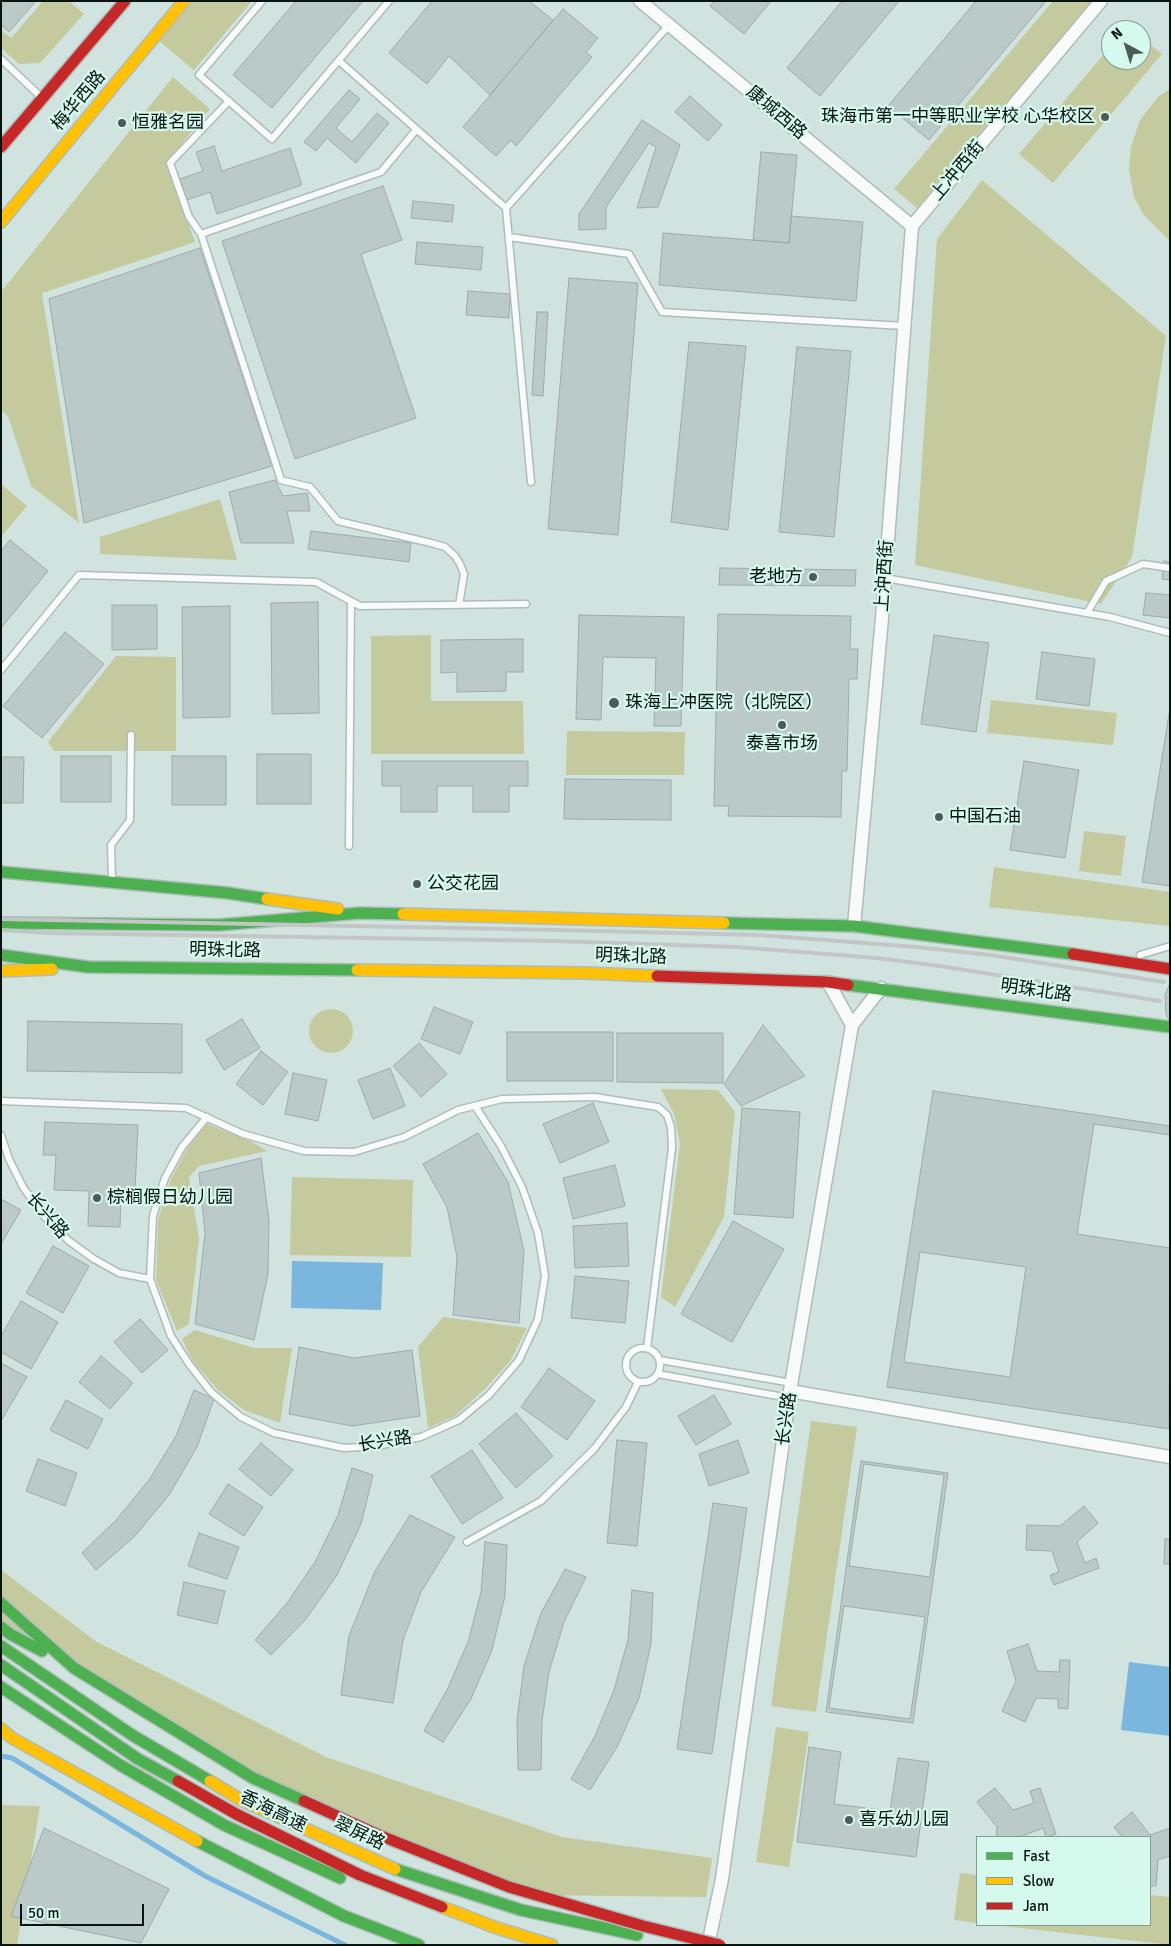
<!DOCTYPE html>
<meta charset="utf-8">
<style>
body{margin:0}
#map{position:relative;width:1171px;height:1946px;overflow:hidden;background:#d0e3de;font-family:Signika,sans-serif}
canvas{display:block}
.frame{position:absolute;inset:0;border:2px solid #07130f;pointer-events:none}
.legend{position:absolute;left:976px;top:1836px;width:175px;height:90px;box-sizing:border-box;background:#d6f9ee;border:1px solid #839d95;margin:0;padding:6px 9px;list-style:none;font-size:15px;color:#07130f}
.legend li{display:flex;align-items:center;gap:10px;height:25px}
.legend b{width:25px;border:1px solid #839d95}
.north{position:absolute;left:1101px;top:20px;width:50px;height:50px;box-sizing:border-box;background:#d6f9ee;border:1px solid #839d95;border-radius:50%;rotate:321deg;font-size:14px;font-weight:700;line-height:20px;text-align:center;color:#07130f}
.north::after{content:'';display:block;margin:auto;width:18px;height:22px;background:#4d5c57;clip-path:polygon(50% 0,100% 100%,50% 72%,0 100%)}
.scale{position:absolute;left:20px;top:1904px;width:124px;height:22px;box-sizing:border-box;border:2px solid #07130f;border-top:0;padding-left:6px;font-size:15px;line-height:18px;white-space:nowrap;color:#07130f;-webkit-text-stroke:4px #d6f9ee;paint-order:stroke}
</style>
<div id="map">
<canvas width="1171" height="1946"></canvas>
<div class="frame"></div>
<ul class="legend">
<li><b style="height:6px;background:#4caf50"></b>Fast</li>
<li><b style="height:6px;background:#ffc107"></b>Slow</li>
<li><b style="height:6px;background:#c62828"></b>Jam</li>
</ul>
<div class="north">N</div>
<div class="scale">50 m</div>
</div>
<script>
const g = document.querySelector('canvas').getContext('2d');
g.lineJoin = 'round';
function fill(path, color) { g.fillStyle = color; g.fill(path, 'evenodd'); }
const poly = rows => new Path2D(rows.map(r => 'M' + r).join(''));
function strokePath(path, color, width, dash) { g.strokeStyle = color; g.lineWidth = width; g.lineCap = dash ? 'butt' : 'round'; g.setLineDash(dash || []); g.stroke(path); }
function drawText(font, color, halo, rows, align = 'center') {
  g.font = font + ' Signika,"Noto Sans SC",sans-serif'; g.lineWidth = 4.5; g.setLineDash([]); g.textBaseline = 'middle'; g.strokeStyle = halo; g.fillStyle = color; for (const [text, x, y, turn = 0] of rows) {
    g.save(); g.translate(x, y); g.rotate((+turn || 0) * Math.PI / 180); g.textAlign = isNaN(turn) ? turn : align; if (halo) g.strokeText(text, 0, 0); g.fillText(text, 0, 0); g.restore();
  }
}
fill(poly([
 [43,1,69,1,84,14,40,63,19,64,1,48,1,30,11,38],
 [191,1,252,1,194,70,158,40],
 [1053,1,1092,1,917,208,894,189],
 [1141,37,1162,54,1053,183,1019,154,1111,46,1111,60,1141,60],
 [173,77,210,109,167,162,195,242,42,293,79,523,31,486,8,416,1,410,1,292],
 [1170,89,1170,241,1143,214,1134,197,1129,169,1131,147,1140,120,1158,97],
 [982,180,1166,336,1132,557,1101,604,915,565,937,239],
 [1,484,27,506,1,537],
 [220,499,237,560,100,554,100,537],
 [431,635,431,701,523,701,524,754,371,754,371,636],
 [116,656,176,657,176,751,54,751,48,742],
 [991,700,1117,713,1113,745,987,733],
 [567,731,685,732,684,775,566,775],
 [1084,831,1126,836,1121,876,1079,871],
 [994,867,1170,892,1170,926,989,907],
 '309 1031a22 22 0 1 1 44 0a22 22 0 1 1-44 0Z',
 [661,1089,718,1090,735,1112,724,1217,675,1307,661,1297,680,1144,674,1114],
 [207,1124,252,1142,267,1151,199,1166,189,1177,199,1240,189,1324,177,1331,156,1280,158,1220,170,1181,188,1147],
 [292,1177,413,1180,411,1257,290,1255],
 [443,1317,527,1328,510,1361,485,1389,455,1416,428,1428,418,1347],
 [195,1330,254,1348,292,1348,280,1423,244,1410,218,1390,194,1363,182,1339],
 [811,1421,857,1427,816,1712,771,1706],
 [1,1570,97,1642,326,1757,562,1837,712,1858,706,1897,526,1895,259,1786,1,1621],
 [776,1727,809,1732,789,1867,756,1862],
 [1,1805,40,1806,17,1945,1,1945],
 [960,1873,977,1875,977,1923,954,1920],
 [1150,1895,1170,1897,1170,1945,995,1925,1150,1925]
]), '#c4ca9d');
fill(poly([
 [292,1261,383,1263,381,1310,291,1308],
 [1129,1662,1170,1667,1170,1736,1121,1730]
]), '#7bb6de');
strokePath(poly([
 [1,1756,12,1758,205,1876,345,1945]
]), '#7bb6de', 5);
const building = poly([
 [1,1,36,1,9,32,1,25,1,1],
 [296,1,363,1,272,108,233,75,296,1],
 [432,1,529,1,553,20,490,95,449,56,427,84,389,53,432,1],
 [714,1,771,1,744,34,710,6,714,1],
 [842,1,899,1,820,96,787,68,842,1],
 [976,1,1046,1,929,140,888,106,976,1],
 [563,9,598,38,586,52,592,57,516,146,511,140,496,156,463,127,563,9],
 [349,90,360,99,336,128,352,142,377,113,389,123,356,163,327,138,316,151,304,142,349,90],
 [690,96,722,125,708,141,675,112,690,96],
 [642,120,680,145,658,207,637,208,656,147,649,143,606,207,606,229,579,230,579,214,642,120],
 [214,146,222,171,290,148,302,185,217,214,210,192,187,200,180,179,203,171,196,152,214,146],
 [761,152,797,155,789,243,753,240,761,152],
 [383,186,402,240,361,254,416,418,295,459,222,241,383,186],
 [413,201,454,205,452,222,411,218,413,201],
 [791,216,863,222,856,301,659,285,663,233,789,243,791,216],
 [417,242,483,247,481,270,415,264,417,242],
 [200,248,272,466,84,523,49,299,200,248],
 [569,278,638,283,618,535,548,529,569,278],
 [468,291,510,294,509,318,466,315,468,291],
 [537,312,548,312,543,396,532,395,537,312],
 [689,342,746,346,728,530,671,522,689,342],
 [797,347,851,351,834,537,779,532,797,347],
 [275,480,283,496,307,493,310,511,287,511,294,543,241,543,229,492,275,480],
 [311,531,411,543,409,562,308,549,311,531],
 [10,540,48,571,1,628,1,551,10,540],
 [1164,561,1170,562,1170,580,1162,579,1164,561],
 [720,568,856,570,855,586,719,585,720,568],
 [1146,593,1170,595,1170,618,1143,615,1146,593],
 [318,602,319,713,272,714,271,603,318,602],
 [112,605,157,605,157,649,112,650,112,605],
 [230,606,230,717,183,718,182,607,230,606],
 [718,614,851,616,850,649,858,649,857,679,849,679,847,771,842,771,841,817,728,816,729,806,714,806,718,614],
 [579,615,684,617,681,726,654,726,656,658,603,657,601,720,576,719,579,615],
 [65,632,104,664,42,738,3,706,65,632],
 [934,635,989,643,976,732,921,724,934,635],
 [523,639,523,672,506,672,506,691,457,692,457,672,441,673,441,640,523,639],
 [1042,652,1095,659,1089,706,1036,699,1042,652],
 [1170,708,1170,886,1142,882,1170,708],
 [257,754,311,754,311,804,257,804,257,754],
 [61,756,111,756,111,802,61,802,61,756],
 [172,756,226,756,226,805,172,805,172,756],
 [1,757,24,757,23,803,1,803,1,757],
 [382,761,528,761,528,786,509,786,509,812,473,812,473,786,437,786,437,812,401,812,401,786,382,786,382,761],
 [1024,761,1079,770,1065,858,1010,850,1024,761],
 [565,779,671,780,671,820,564,819,565,779],
 [1170,983,1170,1022,1166,1014,1165,995,1170,983],
 [434,1007,473,1022,460,1054,421,1039,434,1007],
 [242,1019,260,1048,224,1070,206,1040,242,1019],
 [28,1021,182,1024,182,1073,27,1071,28,1021],
 [763,1025,805,1076,741,1106,724,1084,763,1025],
 [507,1032,613,1032,613,1081,507,1081,507,1032],
 [617,1033,723,1033,723,1083,617,1082,617,1033],
 [419,1043,447,1074,421,1097,393,1066,419,1043],
 [261,1051,288,1072,263,1105,236,1084,261,1051],
 [390,1068,405,1106,373,1119,358,1080,390,1068],
 [293,1073,327,1080,318,1121,285,1114,293,1073],
 [933,1091,1170,1126,1169,1429,887,1387,933,1091],
 [593,1103,609,1142,560,1163,543,1124,593,1103],
 [742,1108,800,1112,793,1218,734,1214,742,1108],
 [45,1122,138,1125,135,1190,121,1189,120,1227,88,1226,89,1191,54,1190,56,1155,43,1155,45,1122],
 [1094,1124,1170,1135,1170,1248,1077,1234,1094,1124],
 [478,1133,508,1182,524,1251,519,1323,453,1315,457,1257,447,1207,423,1164,478,1133],
 [261,1158,269,1221,268,1274,254,1340,195,1324,205,1233,199,1173,261,1158],
 [615,1165,625,1206,573,1219,563,1178,615,1165],
 [1,1199,21,1210,1,1244,1,1199],
 [733,1221,784,1249,732,1342,681,1314,733,1221],
 [627,1223,629,1266,575,1268,573,1226,627,1223],
 [53,1246,89,1266,63,1313,26,1293,53,1246],
 [920,1252,1026,1267,1010,1377,904,1362,920,1252],
 [575,1276,629,1281,625,1323,571,1318,575,1276],
 [21,1301,58,1322,31,1369,1,1352,1,1336,21,1301],
 [140,1319,168,1350,142,1373,114,1342,140,1319],
 [299,1347,354,1358,412,1350,420,1416,352,1426,289,1414,299,1347],
 [101,1356,133,1383,110,1409,79,1382,101,1356],
 [1,1363,27,1377,1,1421,1,1363],
 [549,1368,595,1401,567,1440,521,1407,549,1368],
 [194,1390,214,1399,197,1447,169,1495,135,1536,96,1570,82,1553,116,1520,149,1480,176,1436,194,1390],
 [714,1395,731,1424,696,1445,678,1416,714,1395],
 [66,1400,103,1419,88,1449,50,1430,66,1400],
 [516,1413,553,1456,516,1488,479,1444,516,1413],
 [617,1440,647,1443,637,1546,607,1543,617,1440],
 [738,1440,749,1473,709,1486,699,1454,738,1440],
 [261,1443,293,1470,271,1496,239,1469,261,1443],
 [472,1450,503,1498,462,1524,431,1476,472,1450],
 [38,1459,77,1473,65,1506,26,1491,38,1459],
 [861,1461,948,1473,913,1723,826,1712,861,1461],
 [864,1464,944,1475,930,1577,849,1566,864,1464],
 [352,1468,373,1475,361,1524,337,1575,306,1619,271,1655,255,1640,287,1603,315,1562,338,1515,352,1468],
 [228,1484,263,1507,244,1536,209,1514,228,1484],
 [713,1503,747,1508,712,1754,677,1749,713,1503],
 [1084,1506,1098,1523,1077,1542,1085,1563,1096,1558,1099,1568,1054,1585,1050,1575,1059,1572,1052,1551,1026,1550,1027,1525,1060,1526,1084,1506],
 [410,1515,455,1537,421,1592,403,1640,393,1703,341,1695,349,1636,375,1571,410,1515],
 [199,1533,239,1547,227,1579,188,1566,199,1533],
 [1165,1539,1170,1539,1170,1564,1164,1564,1165,1539],
 [485,1542,507,1545,505,1596,492,1650,471,1699,443,1742,424,1731,448,1688,468,1642,481,1592,485,1542],
 [565,1569,586,1577,564,1622,549,1672,542,1721,541,1770,518,1770,517,1720,524,1666,541,1613,565,1569],
 [184,1582,225,1591,217,1624,177,1615,184,1582],
 [632,1590,653,1593,651,1644,639,1698,617,1747,590,1790,571,1779,595,1736,614,1690,628,1640,632,1590],
 [844,1606,925,1617,910,1719,829,1708,844,1606],
 [1028,1644,1037,1671,1059,1672,1060,1660,1070,1660,1068,1709,1058,1708,1058,1699,1036,1698,1025,1722,1002,1711,1016,1681,1007,1651,1028,1644],
 [809,1747,841,1752,834,1804,890,1811,898,1758,929,1762,916,1857,797,1842,809,1747],
 [995,1788,1013,1810,1034,1803,1030,1791,1040,1788,1056,1834,1046,1837,1043,1828,1022,1836,1021,1837,996,1837,997,1827,977,1802,995,1788],
 [1132,1812,1150,1835,1170,1828,1170,1856,1158,1860,1156,1886,1150,1886,1150,1837,1122,1837,1114,1827,1132,1812],
 [44,1828,169,1889,141,1943,11,1916,44,1828]
]);
fill(building, '#bbc9c8');
strokePath(building, '#9cabaa', 1);
const lane = poly([
 [262,1,199,75,272,139,389,1],
 [1,59,40,96],
 [339,61,506,208,669,25],
 [229,101,170,163,189,217,201,234,281,480,310,487,338,521,431,543,445,547,455,556,460,564,464,574,459,605],
 [506,208,531,482],
 [201,234,381,172,416,130],
 [509,237,629,254,662,312,904,326],
 [885,578,1110,617,1170,633],
 [1087,613,1106,581,1143,564,1170,568],
 [1,670,79,575,316,582,360,606,526,604],
 [349,846,351,601],
 [112,881,111,845,130,820,131,735],
 [1140,955,1170,946],
 [1,1101,186,1108,243,1134,304,1151,354,1152,404,1137,458,1110,502,1099,595,1097,658,1107,667,1115,671,1127,672,1148,647,1348],
 [207,1117,182,1147,165,1178,153,1216,150,1279,171,1336,189,1364,211,1392,241,1417,274,1433,344,1448,377,1446,421,1437,459,1420,489,1395,519,1360,538,1319,545,1276,538,1233,522,1187,501,1146,475,1106],
 [1,1135,9,1159,23,1187,44,1216,69,1241,94,1259,119,1273,150,1279],
 '626 1365a17 17 0 1 1 34 0a17 17 0 1 1-34 0Z',
 [660,1360,792,1383],
 [658,1374,789,1398],
 [467,1542,541,1501,594,1449,626,1407,638,1382]
]);
const street = poly([
 [640,1,912,226],
 [912,226,1101,1],
 [854,926,882,618,912,226],
 [828,982,852,1025],
 [790,1391,1170,1457],
 [708,1945,722,1879,790,1391,852,1025,881,988]
]);
const fast = poly([
 [1,872,228,893,267,899],
 [1,923,219,925,360,913,403,914],
 [724,923,854,926,1073,954],
 [1,955,88,967,357,970],
 [848,985,1170,1027],
 [1,1603,74,1668],
 [1,1627,10,1634,42,1651],
 [1,1646,132,1735,210,1781],
 [1,1665,138,1759,178,1781],
 [1,1687,120,1765,224,1825,340,1878],
 [197,1841,344,1916,419,1945],
 [395,1869,521,1910,637,1935]
]);
const slow = poly([
 [1,222,184,1],
 [267,899,338,909],
 [403,914,724,923],
 [357,970,585,973,657,976],
 [1,971,52,969],
 [1,1729,12,1738,197,1841],
 [210,1781,241,1800,395,1869],
 [442,1907,497,1928,552,1945]
]);
const jam = poly([
 [1,147,125,1],
 [1073,954,1170,969],
 [657,976,828,982,848,985],
 [178,1781,236,1814,360,1875,442,1907]
]);
strokePath(lane, '#aebdb9', 9);
strokePath(street, '#aebdb9', 15);
strokePath(fast, '#aebdb9', 14);
strokePath(slow, '#aebdb9', 14);
strokePath(jam, '#aebdb9', 14);
strokePath(lane, '#f8fbfa', 6);
strokePath(street, '#f8fbfa', 12);
strokePath(fast, '#4caf50', 11);
strokePath(slow, '#ffc107', 11);
strokePath(jam, '#c62828', 11);
strokePath(poly([
 [1,919,555,930,759,935,917,947,990,955,1164,982],
 [1,930,49,933,555,941,737,947,877,958,940,966,1160,1001]
]), '#c2c7c6', 4);
const fastBridge = poly([
 [74,1668,253,1778,304,1801]
]);
const jamBridge = poly([
 [304,1801,379,1835,509,1887,643,1926,720,1945]
]);
strokePath(fastBridge, '#aebdb9', 14, []);
strokePath(jamBridge, '#aebdb9', 14, []);
strokePath(fastBridge, '#4caf50', 11);
strokePath(jamBridge, '#c62828', 11);
for (const [x, y, r, color] of [
 [1105,117,5,"#4d5c57"],
 [122,123,5,"#4d5c57"],
 [813,577,5,"#4d5c57"],
 [614,703,6,"#4d5c57"],
 [782,725,5,"#4d5c57"],
 [939,817,5,"#4d5c57"],
 [417,884,5,"#4d5c57"],
 [97,1198,5,"#4d5c57"],
 [849,1820,5,"#4d5c57"]
]) { const dot = new Path2D(); dot.arc(x, y, r, 0, 2 * Math.PI); g.fillStyle = color; g.fill(dot); strokePath(dot, '#d6f9ee', 2); }
drawText('18px', '#07130f', '#d6f9ee', [
 ["梅华西路",79,101,-50],
 ["康城西路",776,113,40],
 ["上冲西街",958,171,-50],
 ["上沖西街",885,576,-86],
 ["明珠北路",225,951,1],
 ["明珠北路",631,957,2],
 ["明珠北路",1036,991,8],
 ["长兴路",47,1216,49],
 ["长兴路",787,1419,-82],
 ["长兴路",385,1442,-9],
 ["香海高速",273,1812,26],
 ["翠屏路",359,1834,25]
]);
drawText('18px', '#07130f', '#d6f9ee', [
 ["珠海市第一中等职业学校 心华校区",1095,117,"right"],
 ["恒雅名园",132,123],
 ["老地方",803,577,"right"],
 ["珠海上冲医院（北院区）",625,703],
 ["泰喜市场",782,744,"center"],
 ["中国石油",949,817],
 ["公交花园",427,884],
 ["棕榈假日幼儿园",107,1198],
 ["喜乐幼儿园",859,1820]
], 'left');
</script>
